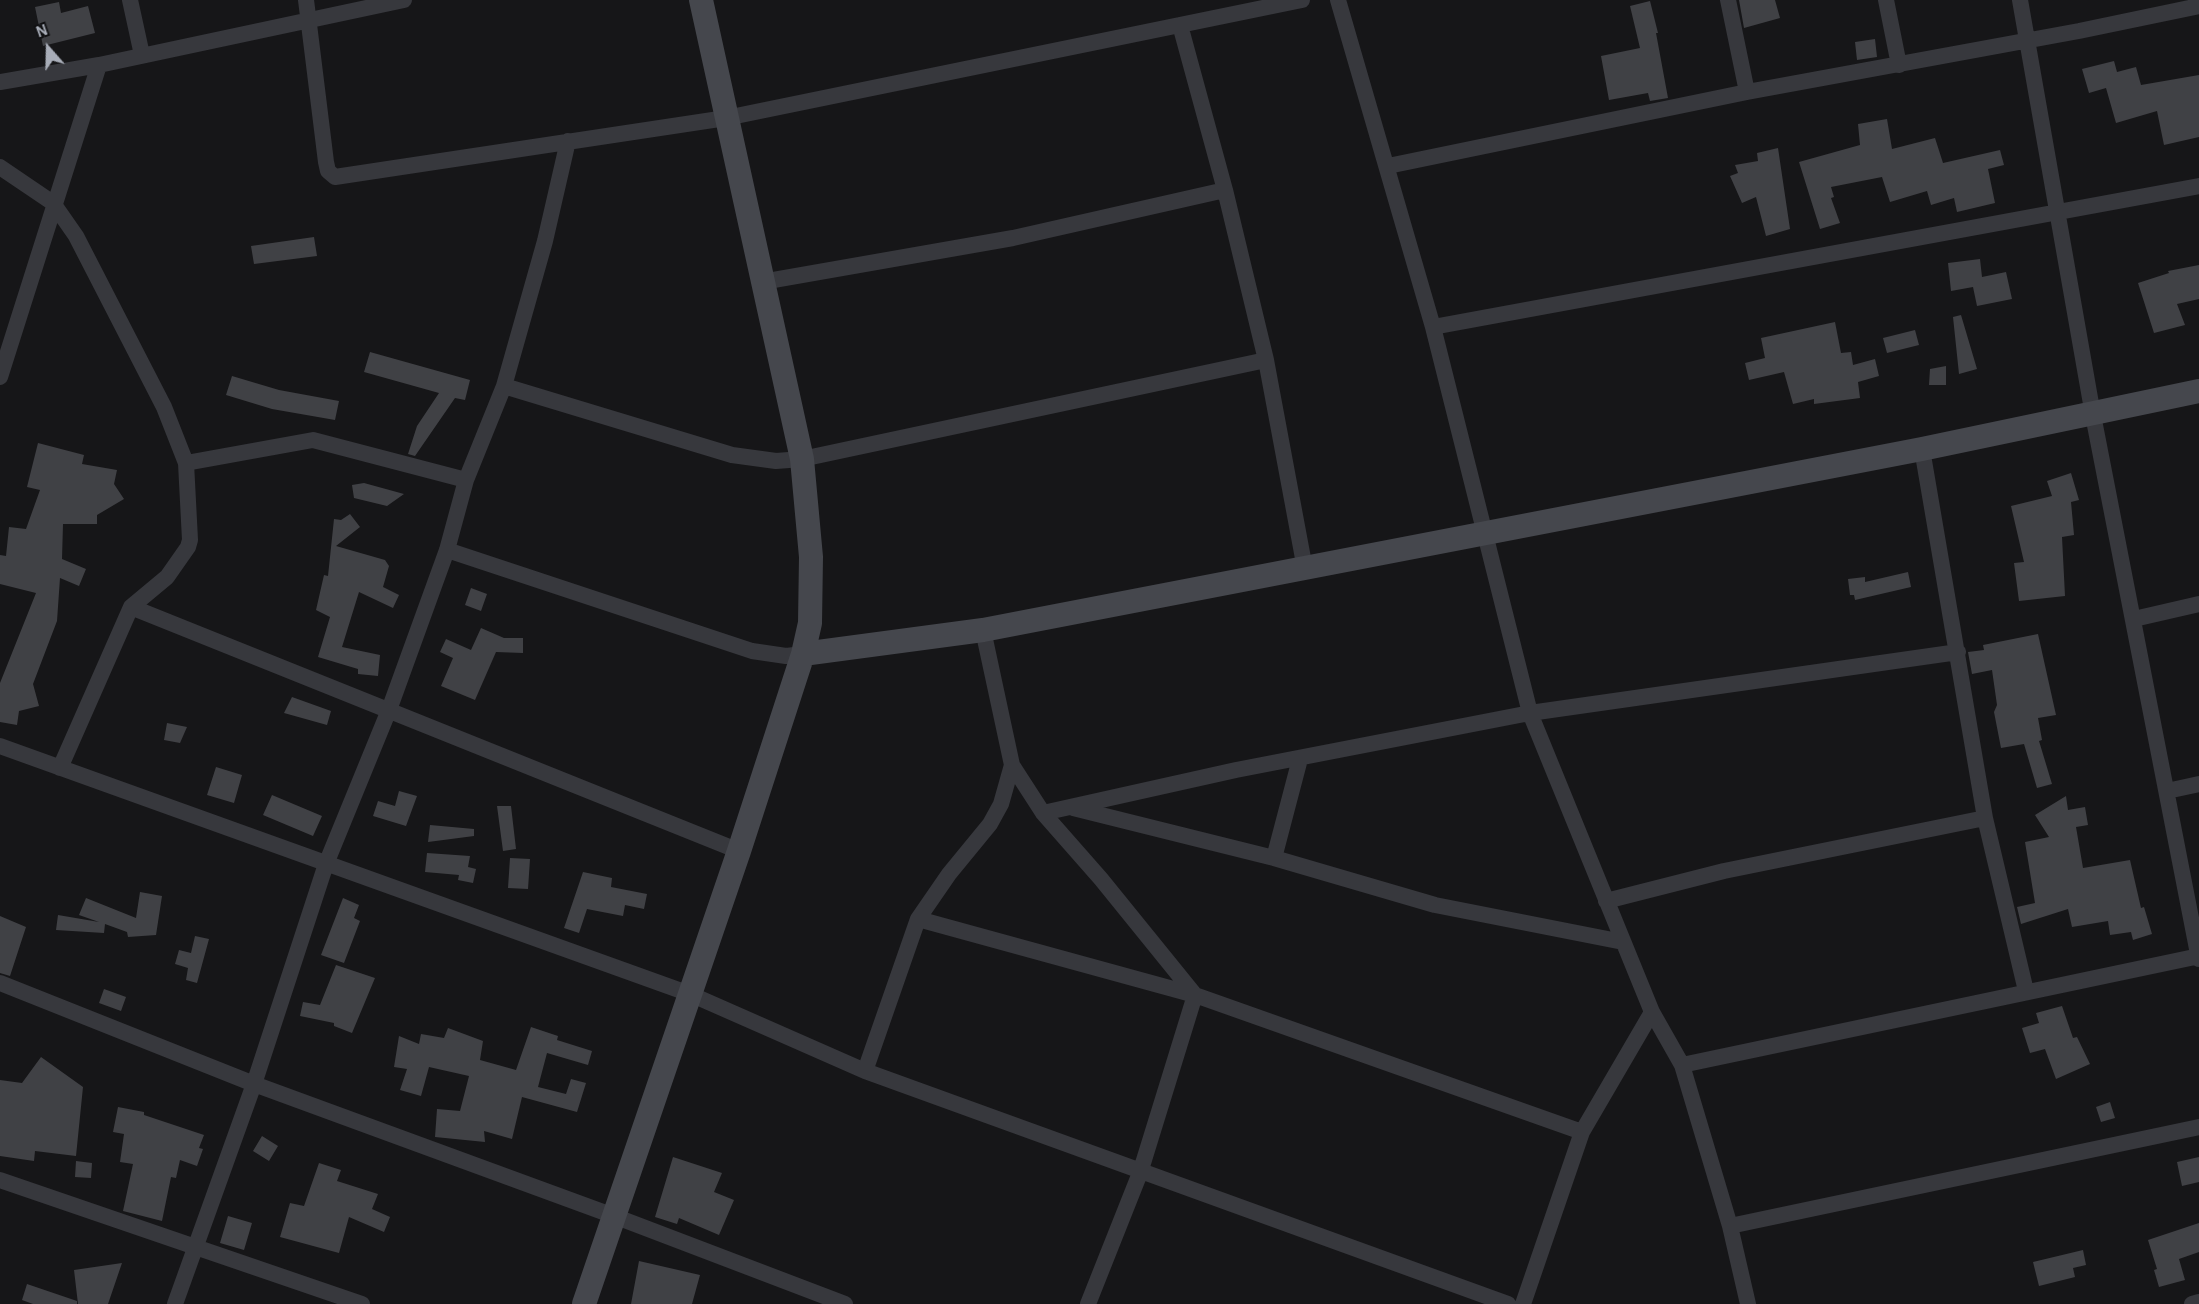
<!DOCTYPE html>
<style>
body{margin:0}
#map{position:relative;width:2199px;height:1304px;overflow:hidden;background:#161618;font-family:"Alegreya Sans",sans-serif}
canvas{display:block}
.north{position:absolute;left:18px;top:18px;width:60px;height:60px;-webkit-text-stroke:4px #111113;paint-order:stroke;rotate:340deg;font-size:16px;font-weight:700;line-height:24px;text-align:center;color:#a8adb8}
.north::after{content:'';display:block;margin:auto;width:21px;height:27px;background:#a8adb8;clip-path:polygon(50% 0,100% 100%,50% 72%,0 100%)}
</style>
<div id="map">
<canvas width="2199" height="1304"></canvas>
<div class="north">N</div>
</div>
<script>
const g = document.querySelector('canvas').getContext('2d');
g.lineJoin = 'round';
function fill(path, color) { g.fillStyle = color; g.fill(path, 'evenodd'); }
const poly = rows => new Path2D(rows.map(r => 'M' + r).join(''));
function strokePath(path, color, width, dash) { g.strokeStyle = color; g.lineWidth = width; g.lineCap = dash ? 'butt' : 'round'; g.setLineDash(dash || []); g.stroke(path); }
fill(poly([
 [1739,0,1775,0,1780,18,1744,28],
 [1650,1,1658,33,1656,33,1668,98,1650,101,1648,93,1609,100,1601,56,1640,48,1630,6],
 [59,2,61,13,88,6,95,33,43,46,35,7],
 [1875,39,1877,57,1857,60,1855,42],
 [2114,61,2117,72,2136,67,2141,85,2199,75,2199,137,2164,145,2157,111,2116,123,2106,88,2089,93,2082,69],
 [1887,119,1892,149,1935,138,1943,163,2000,150,2004,165,1988,169,1995,203,1957,212,1954,198,1931,205,1927,191,1890,202,1882,177,1831,187,1834,197,1831,198,1840,223,1820,229,1799,162,1860,145,1858,124],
 [1778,148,1790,229,1766,236,1756,197,1742,203,1730,176,1738,173,1735,165,1758,161,1757,153],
 [314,237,317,256,254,264,251,246],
 [1980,259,1982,277,2006,272,2012,299,1977,306,1973,287,1951,291,1948,263],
 [2199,265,2199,299,2177,304,2185,325,2154,333,2138,283,2169,273,2168,271],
 [1961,315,1977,369,1959,374,1953,317],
 [1835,322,1841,353,1851,352,1853,365,1875,359,1879,376,1858,382,1860,398,1814,404,1814,399,1793,404,1784,372,1749,380,1745,363,1765,358,1761,338],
 [1915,330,1919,345,1887,353,1883,338],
 [370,352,470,380,465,400,455,398,415,456,408,454,417,426,439,393,364,372],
 [1946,366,1946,385,1929,385,1930,369],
 [232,376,279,390,339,401,335,420,272,409,226,395],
 [38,443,84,455,82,464,117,470,114,484,124,499,97,515,97,524,63,524,62,559,86,569,79,586,60,578,57,621,33,684,39,706,19,711,17,725,0,722,0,683,36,593,0,584,0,555,6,556,9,527,26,529,40,490,27,487],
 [2071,473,2079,500,2071,502,2074,535,2062,537,2065,596,2019,601,2014,563,2024,562,2011,506,2052,496,2047,481],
 [364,483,404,494,387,506,354,498,352,485],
 [350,514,360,527,336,546,385,560,389,566,383,587,399,595,393,608,359,592,342,647,380,655,378,676,358,674,358,669,318,657,330,617,316,610,324,575,328,576,334,519,341,520],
 [1908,572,1911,587,1855,600,1854,595,1850,595,1848,579,1865,577,1865,582],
 [471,588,487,594,481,611,465,605],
 [481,628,504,638,523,638,523,653,496,652,475,700,441,686,453,658,440,652,446,639,471,650],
 [2038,634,2056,715,2038,718,2042,740,2039,741,2052,784,2037,788,2024,744,2001,748,1994,712,1997,705,1992,670,1972,674,1968,652,1984,650,1983,645],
 [292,697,331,711,327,725,284,713],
 [167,723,187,727,180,743,164,740],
 [216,767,242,775,234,803,207,795],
 [399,791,417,796,406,826,373,816,378,801,395,806],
 [272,795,322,816,313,836,263,815],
 [2066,796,2068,810,2085,807,2088,825,2076,827,2083,868,2130,860,2141,908,2144,907,2152,934,2133,940,2131,932,2110,935,2108,921,2072,927,2068,909,2021,924,2017,907,2035,903,2025,842,2049,837,2035,815],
 [497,806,511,806,516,849,503,851],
 [430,825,474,829,474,836,428,842],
 [427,853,470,856,468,867,476,869,473,883,458,880,459,875,425,872],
 [510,858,530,859,528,889,508,888],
 [583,872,612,878,611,887,647,894,644,909,625,905,623,916,587,909,579,933,564,928],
 [140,892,162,896,156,935,128,937,127,932,105,924,104,933,56,930,58,915,99,922,79,915,86,898,136,918],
 [343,898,359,905,354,918,360,921,344,963,321,955],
 [0,916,26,927,10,976,0,973],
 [195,936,209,939,197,983,186,980,188,968,175,964,179,950,191,953],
 [336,965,375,978,352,1033,334,1026,334,1023,300,1016,303,1002,320,1005],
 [104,989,126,997,121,1011,99,1003],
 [2062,1006,2073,1038,2077,1037,2090,1064,2056,1079,2045,1049,2030,1053,2022,1028,2039,1023,2036,1013],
 [531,1027,558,1036,557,1040,592,1051,588,1065,547,1053,538,1087,566,1094,571,1079,586,1083,577,1112,522,1097,512,1139,484,1131,485,1142,435,1137,437,1109,460,1111,469,1076,429,1067,421,1096,400,1090,407,1069,394,1067,399,1036,419,1044,421,1034,444,1038,448,1028,483,1041,480,1060,516,1070],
 [41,1057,83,1087,76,1156,35,1151,34,1161,0,1156,0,1080,22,1083],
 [2110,1102,2115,1118,2101,1122,2096,1107],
 [118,1107,144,1112,144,1115,204,1135,199,1148,203,1149,197,1166,180,1160,176,1178,171,1177,162,1221,123,1211,133,1164,120,1162,124,1134,113,1132],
 [262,1136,278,1146,269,1161,253,1151],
 [673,1157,722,1173,714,1192,734,1200,719,1235,679,1218,677,1224,655,1217],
 [2199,1157,2199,1182,2182,1186,2177,1162],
 [76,1161,92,1163,91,1178,75,1177],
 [319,1163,341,1170,337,1181,378,1194,372,1209,390,1217,384,1232,349,1217,339,1253,280,1237,290,1203,304,1206],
 [228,1216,252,1223,244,1250,220,1243],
 [2199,1223,2199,1252,2179,1259,2185,1280,2159,1287,2154,1270,2157,1269,2148,1240],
 [2083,1250,2086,1265,2073,1268,2075,1277,2039,1286,2033,1262],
 [639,1261,700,1275,692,1304,631,1304],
 [122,1263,108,1304,78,1304,74,1270],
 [27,1284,77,1301,77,1304,33,1304,22,1300]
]), '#404145');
strokePath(poly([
 [130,0,142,55],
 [306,0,326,162,328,171,335,177,726,118,1302,0],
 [1338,0,1433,327,1530,713,1652,1012,1682,1065,1730,1226,1748,1304],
 [1728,0,1747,92],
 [1886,0,1899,65],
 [2020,0,2093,415,2199,959],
 [1180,25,1225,190,1266,360,1305,569],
 [0,82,99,65,404,0],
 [1388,166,1747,92,2079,31,2199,6],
 [0,167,53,203,76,236,164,407,186,463,190,540,188,547,167,577,131,607,60,768],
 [762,282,1013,238,1225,190],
 [1433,327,2199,186],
 [0,377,99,65],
 [504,386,732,455,776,461,802,459,1266,360],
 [1922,449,1985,818,2026,991],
 [186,463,313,440,466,480],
 [447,550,752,651,786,656,803,654],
 [131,607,739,851],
 [2134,619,2199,604],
 [983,630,1012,765,1043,813,1101,879,1195,995,1140,1173,1088,1304],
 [0,746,690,994,865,1071,1508,1304],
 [2167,791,2199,784],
 [1073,808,1274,858,1435,905,1623,942],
 [1043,813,1236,770,1530,713,1958,652],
 [1274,858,1300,759],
 [1606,901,1724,871,1985,818],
 [918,919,1195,995,1582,1132],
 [0,983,254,1084,614,1216,845,1304],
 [1682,1065,2199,956],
 [865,1071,918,919,949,874,990,824,1001,804,1012,765],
 [0,1180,362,1304],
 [1730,1226,2199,1127],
 [175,1304,254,1084,326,864,389,710,447,550,466,480,504,386,545,241,568,141],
 [1523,1304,1582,1132,1652,1012],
 [2192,1304,2199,1302]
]), '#37383d', 16);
strokePath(poly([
 [803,654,983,630,1922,449,2199,391],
 [584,1304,739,851,803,654,810,623,811,557,802,459,701,0]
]), '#45474d', 24);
</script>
